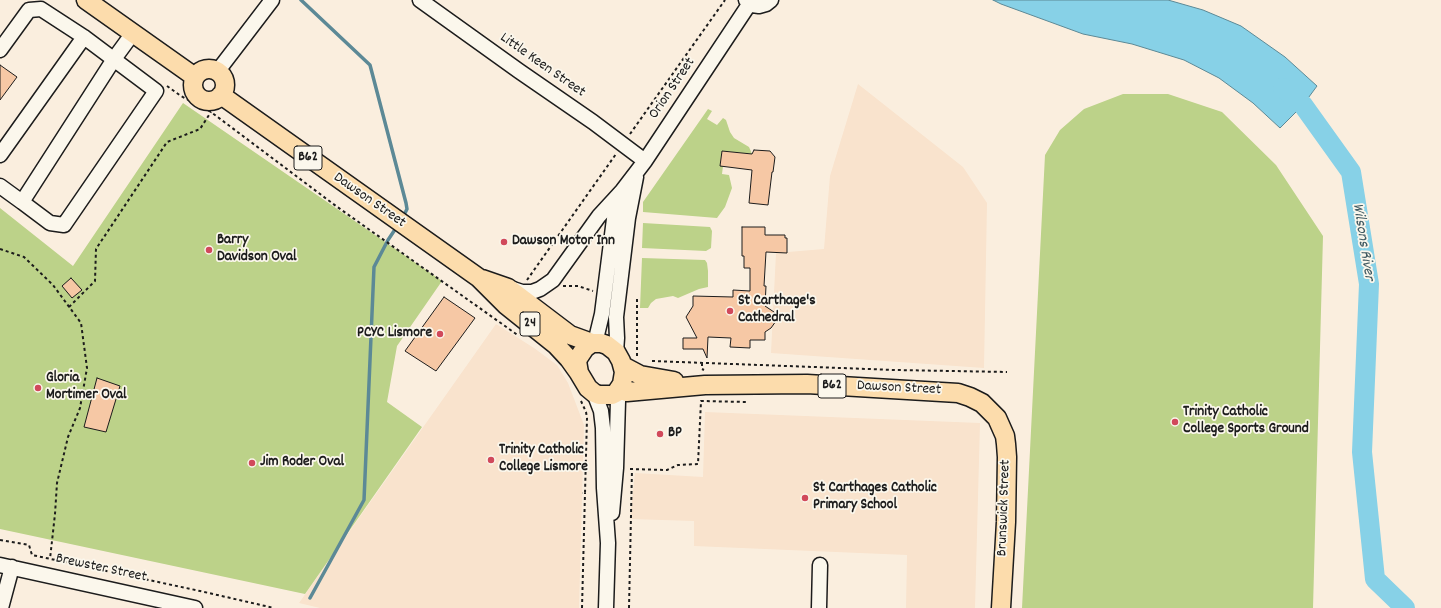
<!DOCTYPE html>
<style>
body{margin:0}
canvas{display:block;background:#faeede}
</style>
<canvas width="1441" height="608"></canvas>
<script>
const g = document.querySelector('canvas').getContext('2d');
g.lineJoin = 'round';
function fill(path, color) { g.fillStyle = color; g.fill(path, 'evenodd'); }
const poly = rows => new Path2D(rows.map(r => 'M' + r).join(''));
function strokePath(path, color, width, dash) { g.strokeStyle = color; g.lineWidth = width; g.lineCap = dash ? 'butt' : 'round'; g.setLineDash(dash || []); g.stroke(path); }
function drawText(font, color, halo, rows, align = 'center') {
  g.font = font + ' Dekko,sans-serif'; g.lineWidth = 3.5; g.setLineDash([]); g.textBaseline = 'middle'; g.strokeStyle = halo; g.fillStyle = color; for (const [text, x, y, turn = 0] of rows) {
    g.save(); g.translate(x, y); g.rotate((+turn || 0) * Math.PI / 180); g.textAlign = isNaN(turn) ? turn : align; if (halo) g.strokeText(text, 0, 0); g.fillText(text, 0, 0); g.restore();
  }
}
fill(poly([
 [858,84,963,167,987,203,984,368,771,353,776,253,824,249,830,176],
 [496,324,534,348,557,365,568,383,584,425,579,608,320,608,299,603],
 [705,412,980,423,975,608,906,608,907,555,694,546,694,521,630,519,635,473,703,477]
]), '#f9e3cd');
fill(poly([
 [1123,94,1168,94,1222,112,1276,165,1323,236,1313,608,1022,608,1045,155,1060,130,1084,109],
 [183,103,442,281,397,346,387,402,422,427,305,594,0,529,0,208,73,266],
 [708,109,712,111,707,119,717,125,723,118,726,120,730,132,734,138,749,147,752,154,722,151,720,166,723,166,722,174,729,175,732,188,725,207,717,218,643,212,643,202],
 [643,223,710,227,712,231,711,248,706,251,642,248],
 [642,258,705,260,707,263,708,271,708,287,699,289,678,298,673,296,656,299,651,303,648,308,640,308]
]), '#bcd289');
const water = poly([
 [993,0,1168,0,1203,10,1241,26,1285,57,1317,86,1303,105,1280,128,1253,103,1219,78,1184,60,1132,44,1083,34,1001,4,993,0]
]);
fill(water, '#87d1e7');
strokePath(water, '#5c8996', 1);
strokePath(poly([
 [301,0,370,65,406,203,407,209,403,217],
 [310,598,364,500,374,267,388,240,398,225]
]), '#5c8996', 3.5);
strokePath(poly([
 [1283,88,1303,105,1351,172,1369,284,1362,452,1375,579,1405,608]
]), '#87d1e7', 20);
const building = poly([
 [0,65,17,77,0,100,0,65],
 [754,150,770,151,775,157,773,172,772,172,768,205,749,203,752,170,720,166,722,151,752,154,754,150],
 [742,227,765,227,765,235,785,235,785,238,787,238,787,253,766,252,764,286,766,286,765,306,774,312,776,317,776,321,771,328,765,332,765,340,750,340,750,348,730,347,731,338,708,337,707,358,703,349,683,349,683,338,697,338,686,317,693,306,693,296,733,297,733,290,750,291,750,268,744,268,744,256,742,256,742,227],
 [71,278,82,290,72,298,62,286,71,278],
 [444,297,475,318,436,371,405,351,444,297],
 [97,378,120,386,106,432,84,427,97,378]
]);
fill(building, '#f6c8a5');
strokePath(building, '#1c1c1c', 1);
const minor = poly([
 [420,0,519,71,593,122,645,161],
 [746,0,752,5,759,6,766,4,771,0],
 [0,50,29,10,41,9,84,37,156,91,64,225,50,223,22,202],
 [217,72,272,0],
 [0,155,84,37],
 [0,186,22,202,114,59,133,33],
 [510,288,522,292,532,292,540,289,553,280,599,216,622,191,645,161,750,3],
 [595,343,602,314,614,219,621,193],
 [616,352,617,338,616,317,628,218,636,177],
 [594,393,601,411,603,428,604,488,608,543,606,608],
 [612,513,616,468,618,401,616,393],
 [0,565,195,608],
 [1,608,12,567],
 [819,608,820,565]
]);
const major = poly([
 [86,0,195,77],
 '193 85a16 16 0 1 1 32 0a16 16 0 1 1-32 0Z',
 [221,95,479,278,506,305,556,345,569,359,579,373],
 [482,279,508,288,570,335,592,343],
 [592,343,601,343,607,345,616,352,621,361,624,372,622,384,616,393,612,395,599,395,594,393,588,388,579,373,577,361,579,357,585,348,592,343],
 [623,366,640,375,674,381],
 [619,389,627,392,705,385,807,384,958,393,970,397,982,403,997,418,1005,436,1006,444,1007,457,1006,522,1001,608]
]);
strokePath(minor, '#1c1c1c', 17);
strokePath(major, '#1c1c1c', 21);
strokePath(poly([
 [167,86,181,96,211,112,336,206,519,336],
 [630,134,725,0],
 [0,249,24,257,53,285,81,323,87,368,80,408,68,437,57,483,55,514,50,559],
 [527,280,616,154],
 [563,286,578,286,593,291],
 [69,307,95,281,96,249,167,142,200,129,211,112],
 [637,356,637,299],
 [652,361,895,370,1007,372],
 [702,363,702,369,704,370],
 [581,401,586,412,587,418,585,493,582,493],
 [630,469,667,470,678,465,698,464,701,401,748,402],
 [0,540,29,545,32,555,200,591,274,608],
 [582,608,585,493],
 [629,608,632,469]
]), '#1c1c1c', 2, [3, 3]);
strokePath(minor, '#fbf7ec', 14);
strokePath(major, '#fcdcac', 18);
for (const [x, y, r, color] of [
 [504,242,4,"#d1495b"],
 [209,250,4,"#d1495b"],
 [730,311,4,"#d1495b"],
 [440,334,4,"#d1495b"],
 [38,388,4,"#d1495b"],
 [1175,422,4,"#d1495b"],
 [660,434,4,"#d1495b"],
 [491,460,4,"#d1495b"],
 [252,463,4,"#d1495b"],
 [805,498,4,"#d1495b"]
]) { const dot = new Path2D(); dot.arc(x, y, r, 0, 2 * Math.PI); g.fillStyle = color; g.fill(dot); strokePath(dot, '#fbf7ec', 1.5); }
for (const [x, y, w] of [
 [308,158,28],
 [530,324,20],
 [832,386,28]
]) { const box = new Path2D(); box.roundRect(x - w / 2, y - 12, w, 24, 3); g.fillStyle = '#fbf7ec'; g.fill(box); strokePath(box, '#1c1c1c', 1); }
drawText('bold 14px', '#1c1c1c', null, [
 ["B62",308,158],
 ["24",530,324],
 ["B62",832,386]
]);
drawText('15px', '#1c1c1c', '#fbf7ec', [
 ["Little Keen Street",542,66,35],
 ["Orion Street",673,89,-56],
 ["Dawson Street",369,201,35],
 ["Dawson Street",899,389,3],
 ["Brunswick Street",1005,508,-88],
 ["Brewster Street",101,569,12]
]);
drawText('bold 15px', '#1c1c1c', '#fbf7ec', [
 ["Barry",217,241],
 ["Davidson Oval",217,258],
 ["Dawson Motor Inn",512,242],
 ["St Carthage's",738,302],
 ["Cathedral",738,319],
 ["PCYC Lismore",432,334,"right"],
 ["Gloria",46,379],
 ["Mortimer Oval",46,396],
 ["Trinity Catholic",1183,413],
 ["College Sports Ground",1183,430],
 ["BP",668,434],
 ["Trinity Catholic",499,451],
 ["College Lismore",499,468],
 ["Jim Roder Oval",260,463],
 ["St Carthages Catholic",813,489],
 ["Primary School",813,506]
], 'left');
drawText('italic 16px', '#415b63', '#fbf7ec', [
 ["Wilsons River",1362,242,81]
]);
</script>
